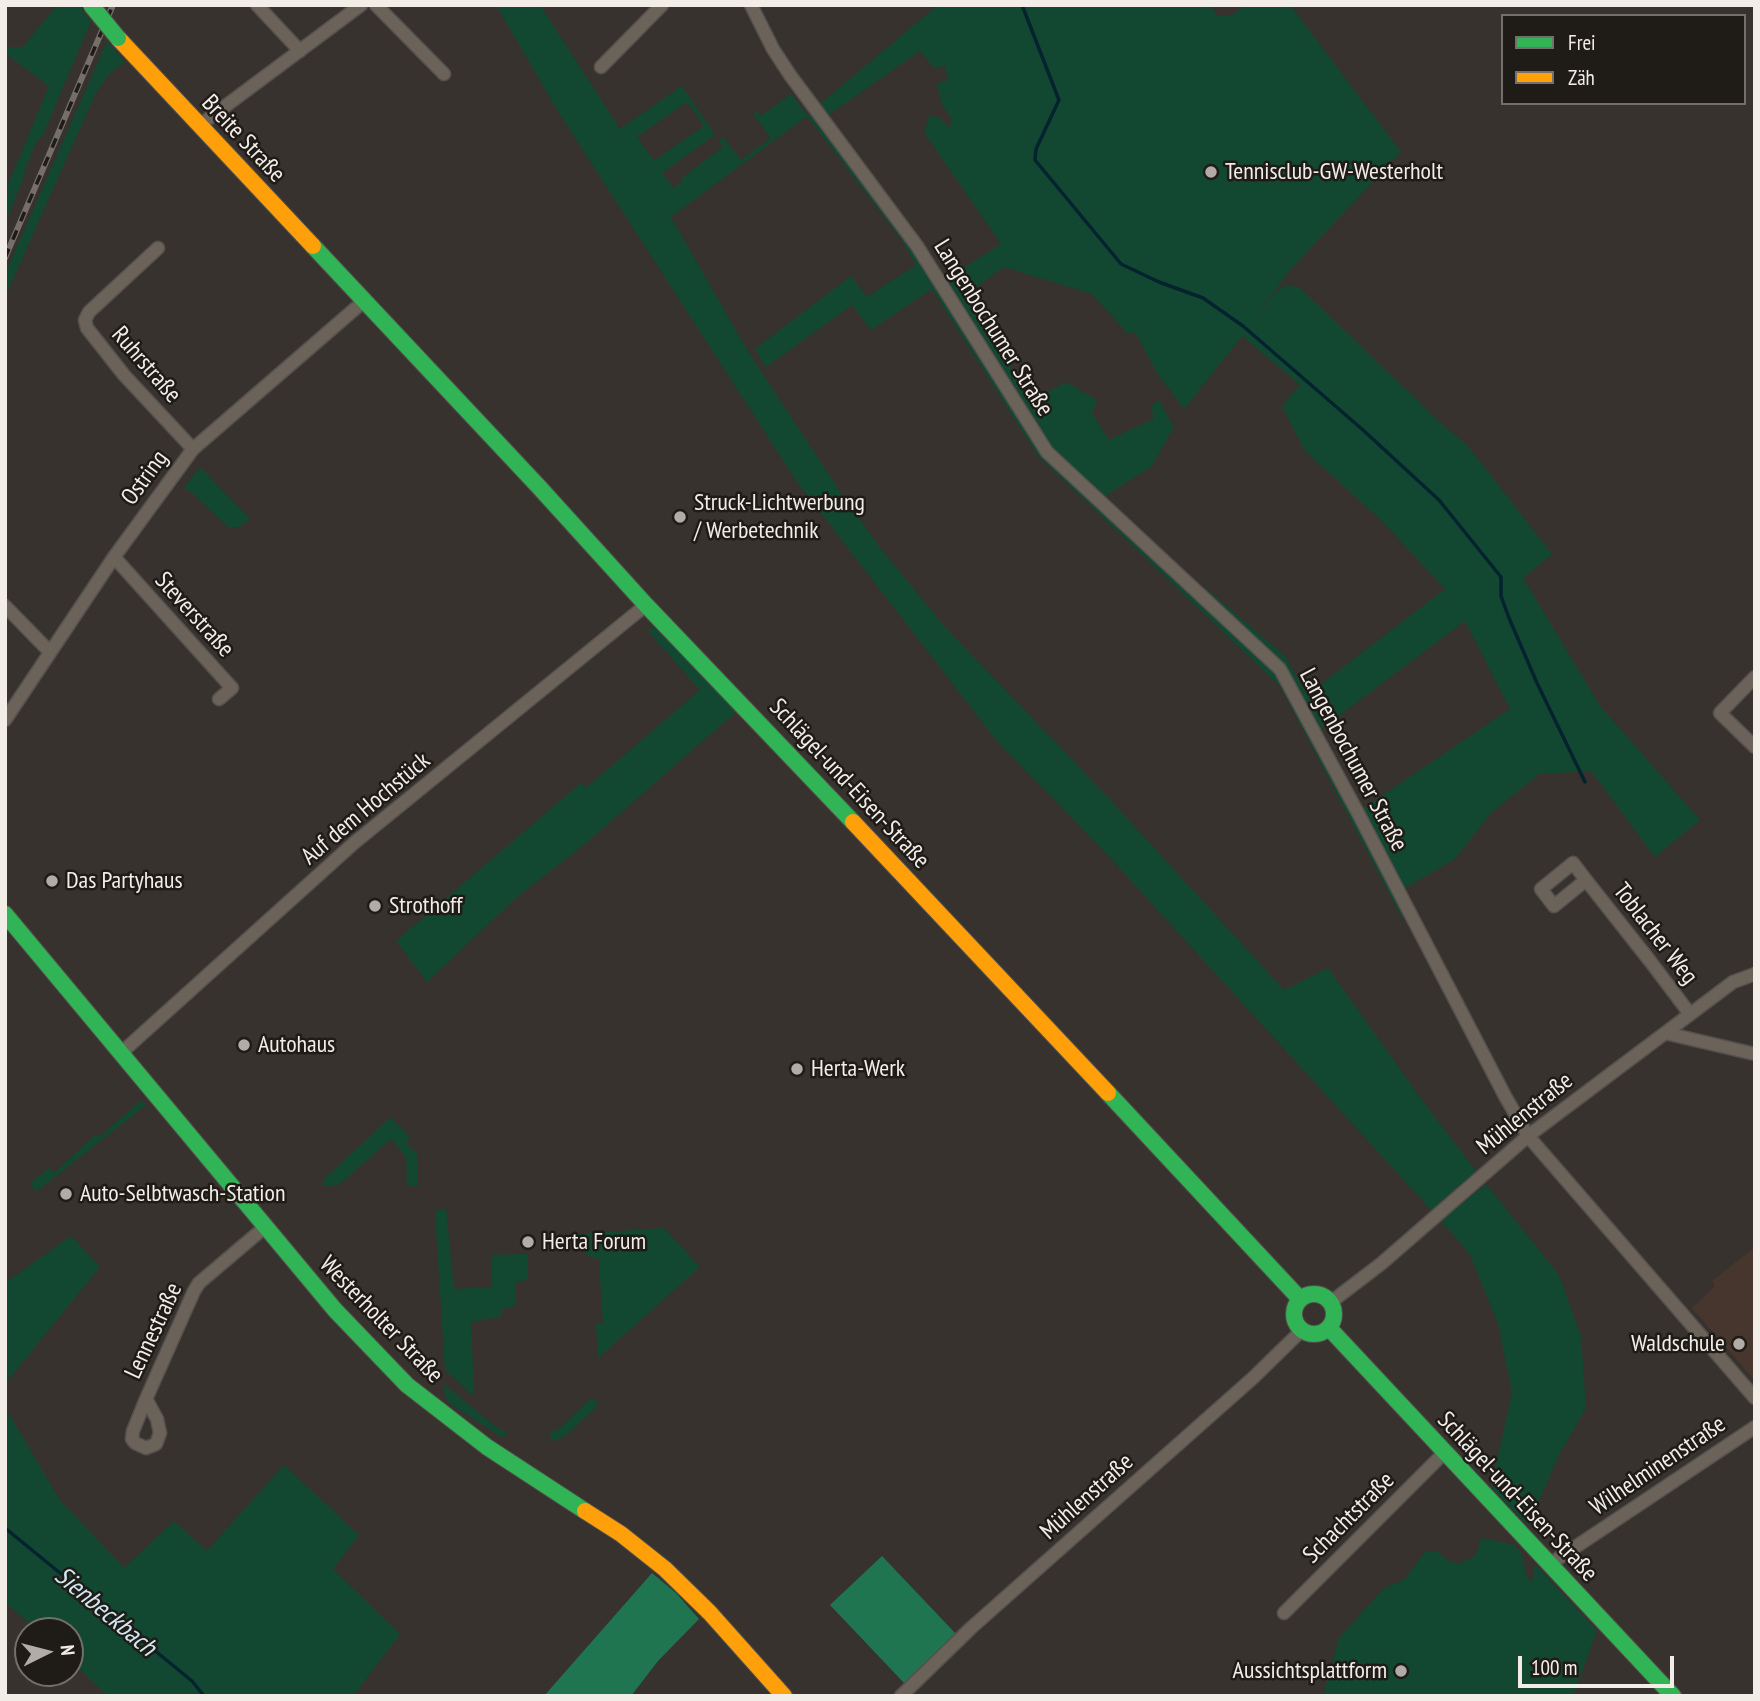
<!DOCTYPE html>
<meta charset="utf-8">
<style>
body{margin:0}
#map{position:relative;width:1760px;height:1701px;overflow:hidden;background:#37322e;font-family:"PT Sans Narrow",sans-serif}
canvas{display:block}
.frame{position:absolute;inset:0;border:7px solid #f3ede8;pointer-events:none}
.legend{position:absolute;left:1501px;top:14px;width:245px;height:91px;box-sizing:border-box;background:#1f1b17;border:2px solid #746f6b;margin:0;padding:9px 12px;list-style:none;font-size:21px;color:#f3ede8}
.legend li{display:flex;align-items:center;gap:14px;height:35px}
.legend b{width:35px;border:2px solid #746f6b}
.north{position:absolute;left:14px;top:1617px;width:70px;height:70px;box-sizing:border-box;background:#1f1b17;border:2px solid #746f6b;border-radius:50%;rotate:84deg;font-size:19px;font-weight:700;line-height:28px;text-align:center;color:#f3ede8}
.north::after{content:'';display:block;margin:auto;width:24px;height:32px;background:#b1aca7;clip-path:polygon(50% 0,100% 100%,50% 72%,0 100%)}
.scale{position:absolute;left:1518px;top:1656px;width:156px;height:32px;box-sizing:border-box;border:4px solid #f3ede8;border-top:0;padding-left:9px;font-size:21px;line-height:24px;white-space:nowrap;color:#f3ede8;-webkit-text-stroke:5px #1f1b17;paint-order:stroke}
</style>
<div id="map">
<canvas width="1760" height="1701"></canvas>
<div class="frame"></div>
<ul class="legend">
<li><b style="height:9px;background:#30b455"></b>Frei</li>
<li><b style="height:9px;background:#ff9f0a"></b>Zäh</li>
</ul>
<div class="north">N</div>
<div class="scale">100 m</div>
</div>
<script>
const g = document.querySelector('canvas').getContext('2d');
g.lineJoin = 'round';
function fill(path, color) { g.fillStyle = color; g.fill(path, 'evenodd'); }
const poly = rows => new Path2D(rows.map(r => 'M' + r).join(''));
function strokePath(path, color, width, dash) { g.strokeStyle = color; g.lineWidth = width; g.lineCap = dash ? 'butt' : 'round'; g.setLineDash(dash || []); g.stroke(path); }
function drawText(font, color, halo, rows, align = 'center') {
  g.font = font + ' "PT Sans Narrow",sans-serif'; g.lineWidth = 5; g.setLineDash([]); g.textBaseline = 'middle'; g.strokeStyle = halo; g.fillStyle = color; for (const [text, x, y, turn = 0] of rows) {
    g.save(); g.translate(x, y); g.rotate((+turn || 0) * Math.PI / 180); g.textAlign = isNaN(turn) ? turn : align; if (halo) g.strokeText(text, 0, 0); g.fillText(text, 0, 0); g.restore();
  }
}
fill(poly([
 [1755,1247,1755,1381,1692,1308,1715,1286,1712,1281]
]), '#47362e');
fill(poly([
 [57,5,63,9,61,5,78,5,91,21,43,135,37,141,25,169,24,177,5,224,5,192,49,86,5,53,5,47,23,47],
 [496,5,540,5,620,129,682,86,715,135,662,173,673,188,683,181,682,178,723,147,719,141,723,137,741,160,771,138,753,114,757,111,761,116,791,94,807,115,938,5,1210,5,1218,16,1231,16,1245,5,1290,5,1401,152,1290,270,1251,324,1276,292,1286,285,1299,287,1444,426,1467,445,1552,554,1523,578,1600,706,1700,820,1655,857,1591,771,1539,774,1490,814,1455,859,1400,891,1411,913,1402,918,1280,686,1038,456,932,289,871,330,852,305,766,367,755,349,851,276,867,297,916,265,901,239,807,116,671,217,749,353,841,493,881,549,944,626,1104,793,1284,990,1328,968,1424,1103,1476,1171,1431,1210,1102,849,996,740,797,482,557,110],
 [920,51,934,68,945,66,948,80,937,83,941,102,952,120,948,128,942,119,930,115,924,132,1001,244,940,283,824,118],
 [687,102,704,126,654,161,637,137],
 [1004,267,1092,294,1128,334,1135,332,1157,373,1184,409,1242,336,1300,385,1282,406,1305,451,1383,522,1445,589,1307,695,1285,656,1207,589,1200,596,1099,500,1152,466,1174,427,1159,400,1152,405,1153,419,1109,440,1092,413,1097,400,1066,382,1031,401,968,293],
 [1465,621,1510,709,1358,812,1316,733],
 [107,41,125,62,111,72,96,93,5,297,5,274],
 [200,467,250,519,239,527,229,528,190,491,184,488],
 [653,628,661,631,736,712,585,844,516,898,427,982,396,941,581,783,586,788,700,690,647,630],
 [142,1100,146,1105,36,1192,30,1183,49,1168,54,1173,96,1134,99,1137],
 [391,1117,410,1138,406,1142,417,1154,418,1185,407,1185,406,1157,391,1139,342,1182,337,1185,322,1186,324,1179],
 [1486,1184,1559,1275,1581,1336,1586,1408,1558,1457,1528,1526,1491,1488,1512,1393,1498,1323,1469,1253,1441,1221],
 [446,1208,454,1289,492,1287,492,1255,528,1254,528,1280,516,1282,516,1305,502,1309,502,1316,471,1322,474,1397,445,1370,435,1211],
 [664,1228,700,1267,598,1358,596,1324,603,1324,599,1259,590,1257,575,1245,576,1234],
 [71,1236,100,1267,5,1384,5,1283],
 [444,1384,496,1427,507,1432,503,1438,449,1403,445,1397],
 [590,1399,597,1401,598,1406,566,1435,555,1441,551,1440,550,1433,560,1428],
 [5,1407,59,1499,124,1568,174,1521,207,1551,284,1465,359,1535,333,1569,400,1634,353,1696,108,1696,70,1660,70,1631,39,1631,5,1603],
 [1482,1538,1515,1545,1521,1552,1526,1575,1532,1583,1535,1564,1597,1631,1573,1696,1323,1696,1339,1638,1384,1588,1405,1579,1425,1552,1438,1552,1449,1562,1460,1563,1475,1556]
]), '#124831');
fill(poly([
 [882,1556,957,1635,905,1684,830,1605],
 [652,1573,676,1593,699,1619,658,1661,631,1696,544,1696]
]), '#207551');
strokePath(poly([
 [1022,5,1059,100,1036,149,1035,160,1121,264,1159,282,1203,298,1243,326,1363,430,1439,500,1501,577,1501,596,1509,618,1537,683,1585,782],
 [5,1528,192,1681,204,1696]
]), '#05232e', 3.5);
const street = poly([
 [257,5,300,51],
 [376,5,444,74],
 [751,5,773,49,790,75,917,246,1047,452,1280,669,1358,813,1505,1096,1528,1136,1755,1398],
 [601,67,662,5],
 [200,125,361,5],
 [158,248,89,312,85,320,87,328,124,375,193,449],
 [114,557,232,688,219,699],
 [5,606,50,652],
 [1755,677,1720,713,1755,747],
 [5,720,114,557,193,449,364,301],
 [1586,880,1554,906,1541,889,1573,863,1586,880,1650,961,1690,1014],
 [1665,1033,1755,1054],
 [121,1053,354,843,646,605],
 [1331,1302,1382,1263,1528,1136,1733,982,1755,974],
 [146,1399,157,1419,160,1433,156,1444,146,1448,135,1443,132,1439,133,1431,146,1399,194,1291,199,1283,265,1227],
 [1550,1564,1755,1427],
 [1284,1613,1444,1453],
 [901,1696,971,1628,1254,1377,1302,1330]
]);
const fast = poly([
 [313,246,539,487,646,605,853,822],
 [5,914,335,1310,407,1385,487,1447,585,1511],
 [1108,1093,1300,1299],
 '1294 1314a20 20 0 1 1 40 0a20 20 0 1 1-40 0Z',
 [1329,1328,1673,1696]
]);
const slow = poly([
 [118,38,313,246],
 [853,822,1108,1093],
 [585,1511,621,1534,665,1569,710,1613,784,1696]
]);
strokePath(street, '#54504d', 15);
strokePath(fast, '#54504d', 18);
strokePath(slow, '#54504d', 18);
strokePath(street, '#6b625a', 12);
strokePath(fast, '#30b455', 16);
strokePath(slow, '#ff9f0a', 16);
const rail = poly([
 [5,258,113,5]
]);
strokePath(rail, '#756e69', 6);
strokePath(rail, '#1f1b17', 3.5, [10]);
const fastBridge = poly([
 [91,5,118,38]
]);
strokePath(fastBridge, '#54504d', 18, []);
strokePath(fastBridge, '#30b455', 16);
for (const [x, y, r, color] of [
 [1211,172,7,"#b1aca7"],
 [680,517,7,"#b1aca7"],
 [52,881,7,"#b1aca7"],
 [375,906,7,"#b1aca7"],
 [244,1045,7,"#b1aca7"],
 [797,1069,7,"#b1aca7"],
 [66,1194,7,"#b1aca7"],
 [528,1242,7,"#b1aca7"],
 [1739,1344,7,"#b1aca7"],
 [1401,1671,7,"#b1aca7"]
]) { const dot = new Path2D(); dot.arc(x, y, r, 0, 2 * Math.PI); g.fillStyle = color; g.fill(dot); strokePath(dot, '#1f1b17', 2.5); }
drawText('24px', '#f3ede8', '#1f1b17', [
 ["Breite Straße",243,139,47],
 ["Langenbochumer Straße",993,328,58],
 ["Ruhrstraße",146,365,49],
 ["Ostring",145,478,-54],
 ["Steverstraße",194,615,48],
 ["Langenbochumer Straße",1353,760,62],
 ["Schlägel-und-Eisen-Straße",849,784,47],
 ["Auf dem Hochstück",366,809,-40],
 ["Toblacher Weg",1655,934,52],
 ["Mühlenstraße",1525,1114,-39],
 ["Westerholter Straße",381,1320,46],
 ["Lennestraße",154,1331,-65],
 ["Wilhelminenstraße",1658,1466,-34],
 ["Mühlenstraße",1087,1497,-42],
 ["Schlägel-und-Eisen-Straße",1517,1497,47],
 ["Schachtstraße",1349,1518,-45]
]);
drawText('24px', '#f3ede8', '#1f1b17', [
 ["Tennisclub-GW-Westerholt",1225,172],
 ["Struck-Lichtwerbung",694,503],
 ["/ Werbetechnik",694,531],
 ["Das Partyhaus",66,881],
 ["Strothoff",389,906],
 ["Autohaus",258,1045],
 ["Herta-Werk",811,1069],
 ["Auto-Selbtwasch-Station",80,1194],
 ["Herta Forum",542,1242],
 ["Waldschule",1725,1344,"right"],
 ["Aussichtsplattform",1387,1671,"right"]
], 'left');
drawText('italic 26px', '#d1e8f2', '#1f1b17', [
 ["Sienbeckbach",105,1612,40]
]);
</script>
